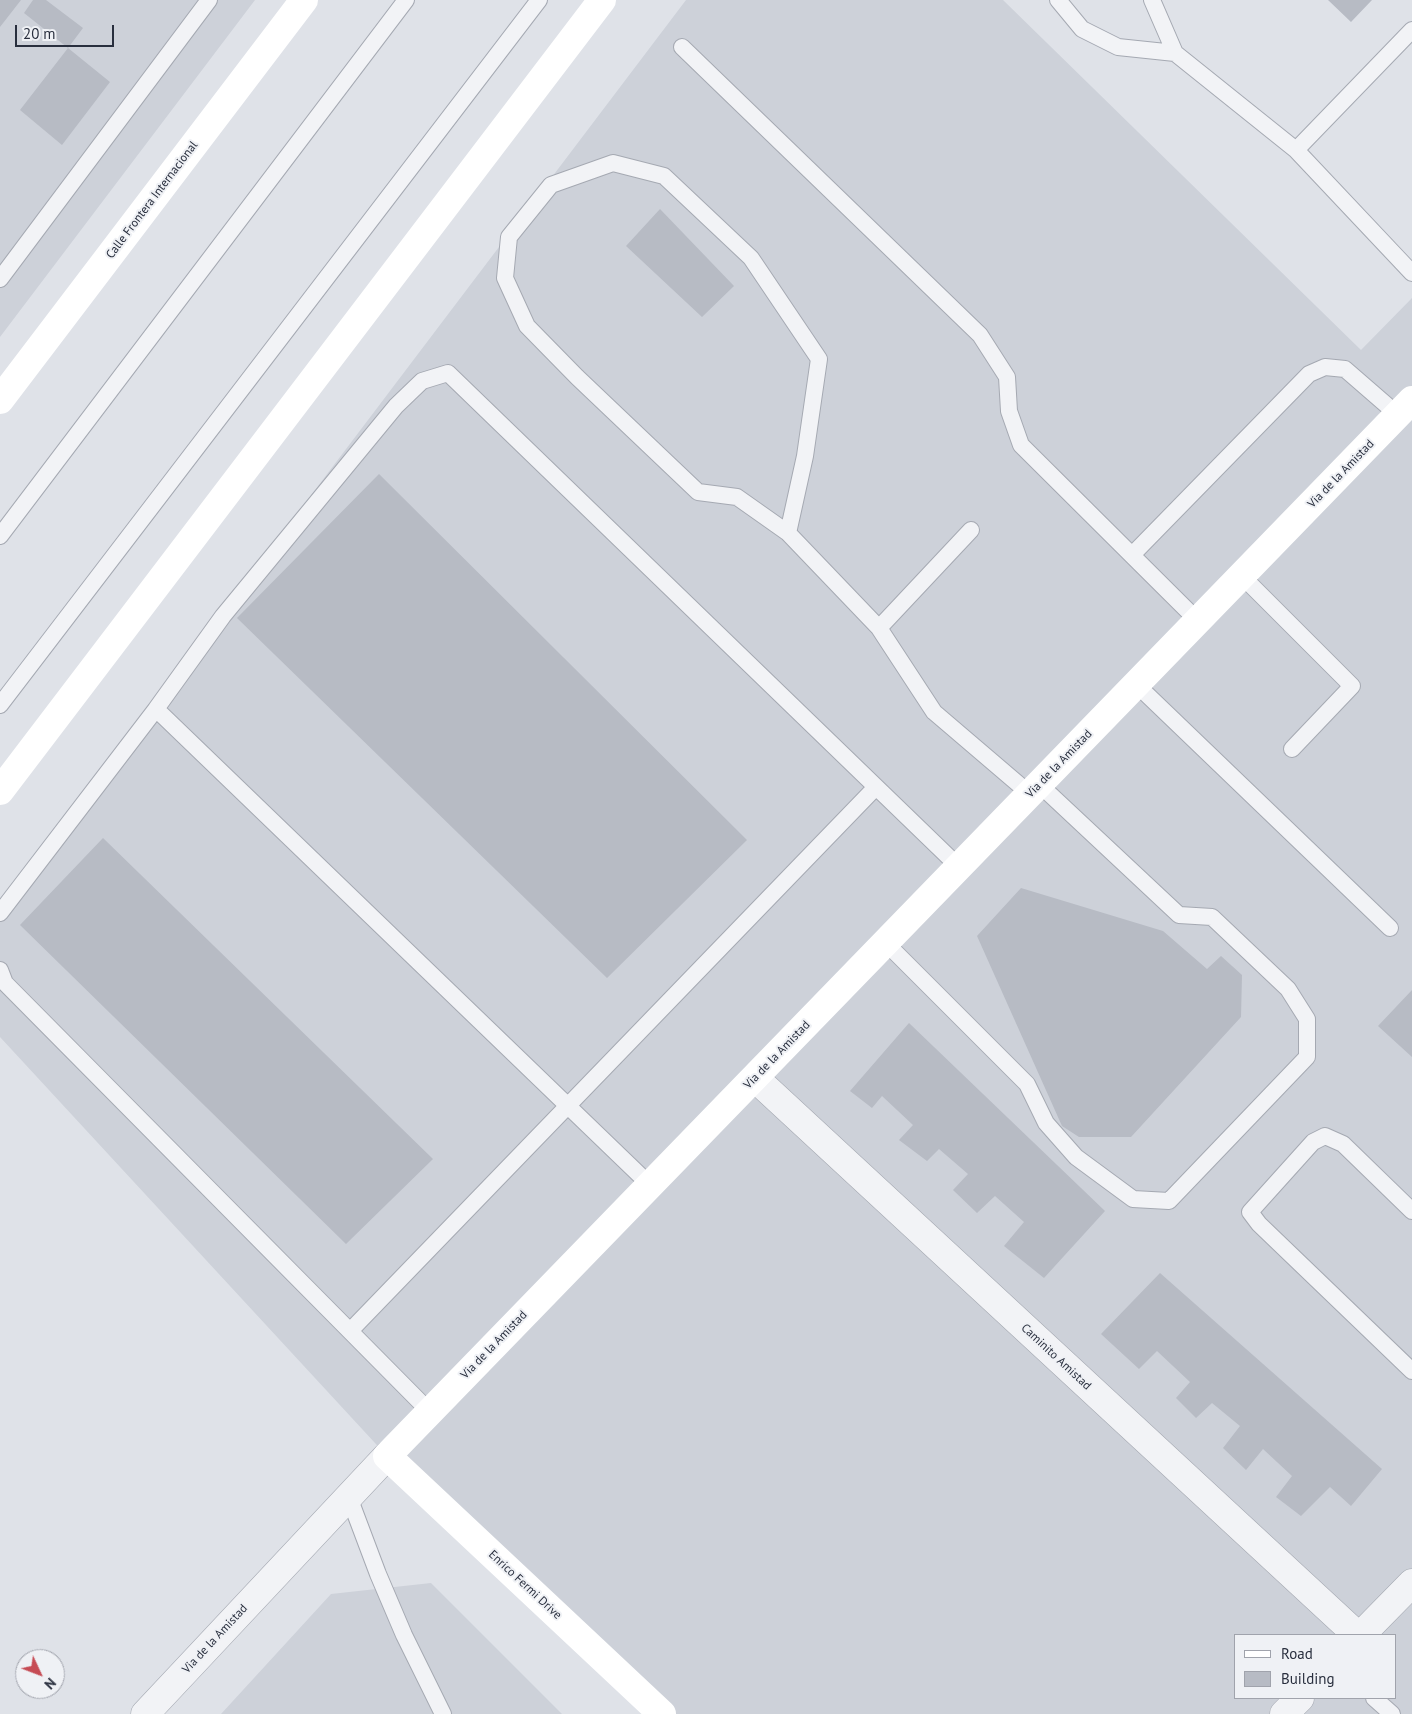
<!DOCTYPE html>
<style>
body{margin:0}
#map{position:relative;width:1412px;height:1714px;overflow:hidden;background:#dfe2e8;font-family:"PT Sans",sans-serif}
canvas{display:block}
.legend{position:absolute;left:1234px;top:1634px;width:162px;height:65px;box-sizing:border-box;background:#eff1f5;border:1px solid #a0a3ac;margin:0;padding:6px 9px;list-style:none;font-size:15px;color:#292f3e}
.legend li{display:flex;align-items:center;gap:10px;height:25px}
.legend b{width:25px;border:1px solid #a0a3ac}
.north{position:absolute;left:15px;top:1649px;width:50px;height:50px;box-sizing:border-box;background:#eff1f5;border:1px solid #a0a3ac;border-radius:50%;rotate:133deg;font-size:14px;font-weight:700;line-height:20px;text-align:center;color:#292f3e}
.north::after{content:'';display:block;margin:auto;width:18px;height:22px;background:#c64b54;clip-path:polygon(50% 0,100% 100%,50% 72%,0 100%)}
.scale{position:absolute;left:15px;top:25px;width:99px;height:22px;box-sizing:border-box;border:2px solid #292f3e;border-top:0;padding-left:6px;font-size:15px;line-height:18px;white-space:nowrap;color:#292f3e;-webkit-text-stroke:4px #eff1f5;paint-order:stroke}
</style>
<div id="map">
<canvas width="1412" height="1714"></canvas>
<ul class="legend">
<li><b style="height:6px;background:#fff"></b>Road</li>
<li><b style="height:14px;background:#b7bbc4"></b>Building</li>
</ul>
<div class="north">N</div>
<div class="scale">20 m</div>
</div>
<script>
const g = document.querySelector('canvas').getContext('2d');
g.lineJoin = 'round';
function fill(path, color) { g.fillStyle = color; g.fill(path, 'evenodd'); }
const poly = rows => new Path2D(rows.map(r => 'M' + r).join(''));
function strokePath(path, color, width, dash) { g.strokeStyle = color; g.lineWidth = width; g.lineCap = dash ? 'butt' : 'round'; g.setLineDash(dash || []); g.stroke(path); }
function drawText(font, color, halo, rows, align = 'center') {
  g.font = font + ' "PT Sans",sans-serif'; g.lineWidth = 4; g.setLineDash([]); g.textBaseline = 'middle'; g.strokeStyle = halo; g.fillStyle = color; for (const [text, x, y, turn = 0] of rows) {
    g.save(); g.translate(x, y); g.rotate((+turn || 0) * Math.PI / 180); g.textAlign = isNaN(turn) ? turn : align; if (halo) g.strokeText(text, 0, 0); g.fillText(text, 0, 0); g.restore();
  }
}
fill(poly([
 [0,0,255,0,0,337],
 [686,0,1003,0,1361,350,1412,298,1412,1714,663,1714,387,1456,0,1037,0,906],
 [1236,1635,1396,1635,1396,1698,1236,1698],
 [431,1583,562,1714,221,1714,331,1594]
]), '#cdd1d9');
fill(poly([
 [0,0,21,0,0,27],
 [33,0,46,0,83,28,68,48,24,13],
 [1328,0,1372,0,1351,22],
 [68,48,110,82,62,145,20,110],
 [660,209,734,286,702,317,626,246],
 [379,474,747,840,607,978,237,618],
 [103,838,433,1159,346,1244,20,925],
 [1021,888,1163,931,1207,969,1221,956,1242,975,1241,1017,1131,1137,1079,1137,1062,1126,977,936],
 [1412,990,1412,1057,1378,1026],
 [909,1023,1105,1211,1044,1278,1004,1246,1024,1222,995,1196,977,1213,953,1190,968,1174,939,1149,927,1161,899,1140,913,1125,882,1096,872,1108,850,1091],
 [1160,1273,1382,1469,1351,1506,1330,1487,1301,1516,1276,1497,1292,1476,1263,1449,1246,1470,1223,1448,1240,1426,1212,1403,1196,1418,1176,1398,1190,1382,1157,1351,1139,1369,1101,1334]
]), '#b7bbc4');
const lane = poly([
 [1058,0,1082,29,1118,47,1175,53],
 [1152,0,1175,53,1296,150],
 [1412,30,1296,150,1412,273],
 [682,47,980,335,1007,377,1009,411,1021,445,1198,621],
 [0,279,209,0],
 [971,530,879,628,934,712,1030,794],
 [788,533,737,497,698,492,577,377,527,326,505,278,509,237,551,185,613,163,664,176,751,258,819,359,805,456,788,533,879,628],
 [0,536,406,0],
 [1132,555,1309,374,1325,367,1345,369,1398,415],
 [1242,576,1352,686,1292,749],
 [1136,684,1390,928],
 [0,705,539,0],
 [156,709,223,616,396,406,422,381,448,373,959,867],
 [0,913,156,709,650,1185],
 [886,943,1027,1084,1046,1123,1076,1157,1133,1199,1169,1201,1307,1057,1307,1019,1288,989,1212,917,1179,915,1039,784],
 [0,970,5,983,430,1412],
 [1412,1211,1343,1144,1325,1136,1313,1142,1250,1212,1259,1224,1412,1371],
 [350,1331,876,787],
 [349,1497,378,1574,404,1635,443,1714],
 [1374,1698,1392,1714]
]);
const street = poly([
 [755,1078,1357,1635],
 [1361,1635,1412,1583],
 [145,1714,387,1456],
 [1284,1714,1300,1698]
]);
strokePath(lane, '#a5a9b2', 18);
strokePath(street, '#a5a9b2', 29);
strokePath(lane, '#f2f3f6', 16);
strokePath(street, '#f2f3f6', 28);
strokePath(poly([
 [0,400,304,0],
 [0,791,602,0],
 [662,1714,387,1456,1412,400]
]), '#fff', 28);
drawText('12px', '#292f3e', '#eff1f5', [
 ["Calle Frontera Internacional",152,200,-53],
 ["Via de la Amistad",1341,474,-46],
 ["Via de la Amistad",1059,764,-46],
 ["Via de la Amistad",777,1055,-46],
 ["Via de la Amistad",494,1345,-46],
 ["Caminito Amistad",1056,1357,43],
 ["Enrico Fermi Drive",525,1585,43],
 ["Via de la Amistad",215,1639,-47]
]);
</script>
